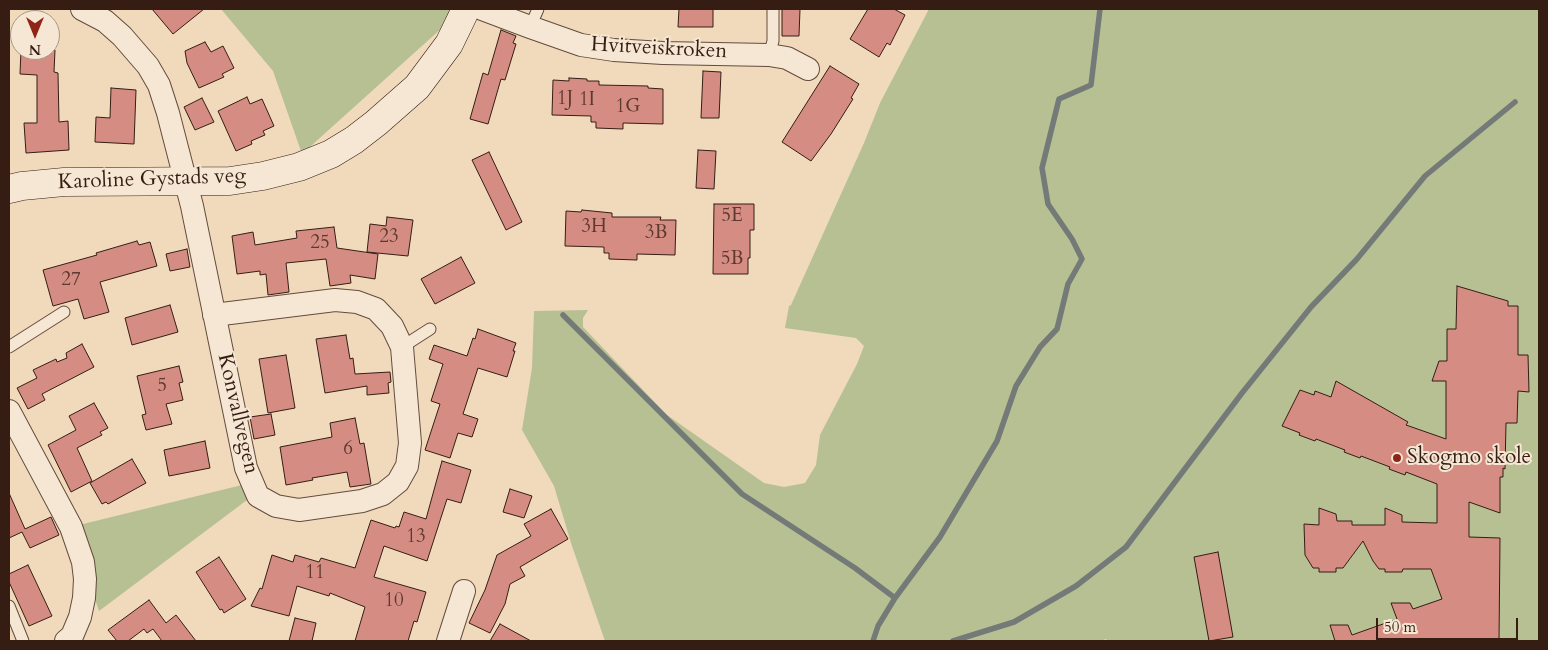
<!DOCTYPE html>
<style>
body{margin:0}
#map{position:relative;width:1548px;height:650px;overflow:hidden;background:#f0dabb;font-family:Cardo,serif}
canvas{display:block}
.frame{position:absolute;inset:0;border:10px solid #351d14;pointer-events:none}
.north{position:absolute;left:10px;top:10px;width:50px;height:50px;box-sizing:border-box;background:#f5e7d3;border:1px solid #a89687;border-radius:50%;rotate:180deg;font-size:14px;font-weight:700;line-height:20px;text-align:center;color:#351d14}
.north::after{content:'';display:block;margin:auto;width:18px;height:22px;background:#8f2418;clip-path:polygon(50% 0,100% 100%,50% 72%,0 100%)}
.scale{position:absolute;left:1376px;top:618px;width:142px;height:22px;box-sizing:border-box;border:2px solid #351d14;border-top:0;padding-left:6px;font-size:15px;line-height:18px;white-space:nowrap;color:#351d14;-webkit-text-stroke:4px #f5e7d3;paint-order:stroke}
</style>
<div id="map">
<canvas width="1548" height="650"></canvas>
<div class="frame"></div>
<div class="north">N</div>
<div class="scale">50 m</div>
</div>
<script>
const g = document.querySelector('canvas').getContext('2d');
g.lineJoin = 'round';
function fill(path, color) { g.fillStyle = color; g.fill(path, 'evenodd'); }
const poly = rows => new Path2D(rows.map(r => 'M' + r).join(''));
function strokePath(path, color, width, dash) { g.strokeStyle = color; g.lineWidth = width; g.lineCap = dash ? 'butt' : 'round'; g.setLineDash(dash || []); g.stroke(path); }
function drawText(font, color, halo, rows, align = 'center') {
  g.font = font + ' Cardo,serif'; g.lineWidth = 4; g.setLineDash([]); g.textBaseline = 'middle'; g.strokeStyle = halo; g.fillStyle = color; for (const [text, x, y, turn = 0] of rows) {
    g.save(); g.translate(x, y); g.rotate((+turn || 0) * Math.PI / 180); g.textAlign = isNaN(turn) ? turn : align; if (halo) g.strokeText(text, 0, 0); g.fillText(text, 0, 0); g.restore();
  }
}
fill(poly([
 [221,9,455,9,453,18,302,154,273,71],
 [929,9,1539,9,1539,641,1108,641,1106,639,1101,641,605,641,572,546,554,486,522,430,532,368,534,311,588,310,583,318,583,327,667,415,764,483,784,487,805,483,816,465,820,435,857,364,864,346,856,338,785,328,789,306,791,305,864,143,880,103],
 [242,485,247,500,99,611,92,590,79,525]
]), '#b6c093');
strokePath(poly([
 [563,315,742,494,855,568,895,598],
 [873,641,878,626,895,598,940,537,997,441,1016,386,1040,347,1057,329,1068,284,1082,259,1072,239,1048,204,1042,168,1059,99,1091,85,1100,9],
 [953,641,1014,622,1076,586,1126,547,1242,393,1311,307,1357,259,1425,176,1515,102]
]), '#737a77', 5.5);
const building = poly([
 [152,9,204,9,173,34,152,9],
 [679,9,713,9,713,27,678,27,679,9],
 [782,9,800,9,799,36,782,36,782,9],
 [868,9,894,9,905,15,890,45,887,43,879,57,850,39,868,9],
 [501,30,516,36,513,43,516,44,505,80,501,79,488,124,470,119,483,73,488,75,501,30],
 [205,42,211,52,223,46,234,68,222,74,224,77,199,88,187,63,185,51,205,42],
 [21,50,55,50,54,72,58,73,59,122,68,121,69,150,26,153,24,123,37,123,37,75,20,74,21,50],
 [830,66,859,84,851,98,853,99,831,134,811,161,782,142,830,66],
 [703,71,721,72,719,118,701,118,703,71],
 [569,78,587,79,587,81,599,81,599,85,648,86,648,88,663,89,663,124,623,123,623,129,596,128,596,122,591,122,591,116,552,115,553,80,569,81,569,78],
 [111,88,136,90,134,144,95,142,96,117,110,118,111,88],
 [247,97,250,104,262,99,274,126,263,131,265,135,251,141,252,144,236,151,218,111,247,97],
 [202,98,214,122,195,130,184,107,202,98],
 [698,150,716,151,714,189,696,188,698,150],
 [489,152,522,222,506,230,472,160,489,152],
 [714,204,754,204,754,230,750,230,750,258,748,258,748,274,713,274,714,204],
 [582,210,612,213,612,217,661,217,660,220,676,220,675,255,637,254,637,260,609,259,609,253,604,253,604,247,565,246,566,211,581,212,582,210],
 [387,217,413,220,408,256,367,252,370,224,386,226,387,217],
 [334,227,337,248,378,254,375,279,350,275,351,283,330,286,326,259,286,263,289,292,268,295,266,274,260,275,260,271,237,274,232,236,253,232,255,245,297,238,296,231,334,227],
 [137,241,139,245,150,242,157,266,100,282,109,312,84,319,78,299,53,306,43,270,97,255,96,253,137,241],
 [187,249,190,267,170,271,166,254,187,249],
 [461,257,475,283,435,304,421,279,461,257],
 [1457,286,1508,301,1508,306,1518,306,1518,355,1528,355,1529,392,1518,391,1517,423,1506,423,1505,469,1503,468,1503,477,1500,477,1500,513,1469,502,1469,537,1500,538,1499,641,1335,641,1330,625,1348,625,1352,635,1397,619,1391,603,1410,603,1413,609,1442,599,1431,569,1403,569,1402,572,1385,572,1385,569,1379,569,1373,561,1363,541,1343,568,1336,568,1336,572,1319,572,1319,568,1313,568,1305,555,1304,524,1319,525,1319,508,1336,514,1337,521,1352,521,1352,525,1385,525,1385,508,1402,515,1402,522,1437,523,1437,484,1406,472,1405,475,1389,469,1390,467,1361,456,1360,458,1344,452,1345,450,1316,439,1315,441,1299,435,1300,433,1282,426,1300,390,1314,395,1315,391,1331,397,1336,381,1408,422,1406,425,1446,439,1446,381,1432,381,1439,361,1447,361,1447,329,1456,329,1457,286],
 [170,305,178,332,132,345,125,318,170,305],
 [478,329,516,343,513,351,515,351,507,377,478,368,463,414,478,419,472,437,458,433,450,458,425,450,440,404,431,401,443,364,429,359,434,345,467,356,473,338,475,339,478,329],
 [346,335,350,359,353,358,355,374,390,372,391,382,388,383,389,393,367,395,367,386,325,393,316,339,346,335],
 [82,344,94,367,42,394,45,400,28,409,17,388,37,378,33,370,56,359,57,362,67,358,66,353,82,344],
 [286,355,295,408,268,413,259,359,286,355],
 [179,366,183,382,179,383,183,400,166,404,172,424,146,430,142,415,146,414,137,376,179,366],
 [94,403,108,428,100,432,102,435,77,448,92,481,71,492,48,445,76,430,69,416,94,403],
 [271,414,275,435,254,439,250,417,271,414],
 [355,418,360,444,364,443,371,484,350,487,347,472,312,478,313,480,286,485,280,447,332,437,330,423,355,418],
 [205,441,210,468,169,476,164,450,205,441],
 [132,459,146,483,108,504,106,502,102,504,90,483,132,459],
 [442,461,471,470,461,503,447,499,427,561,384,546,374,577,426,592,417,622,414,621,408,641,355,641,365,607,330,593,329,596,297,586,289,616,251,606,260,588,262,589,272,555,293,562,295,555,319,562,321,558,355,568,371,520,395,528,396,526,399,527,404,512,426,519,442,461],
 [510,489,532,496,524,518,503,512,510,489],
 [9,493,25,529,51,517,59,535,30,548,22,532,9,538,9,493],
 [551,509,568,539,520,567,525,576,510,584,505,604,490,633,469,623,485,590,497,555,531,536,524,524,551,509],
 [1218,552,1233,637,1209,641,1194,557,1218,552],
 [219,557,246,599,224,613,222,609,220,610,196,572,219,557],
 [28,565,52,616,29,626,9,582,9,574,28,565],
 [149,600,166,623,176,615,196,641,162,641,153,629,147,633,144,629,128,641,117,641,108,630,149,600],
 [295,618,316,623,312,641,289,641,295,618],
 [500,624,531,641,490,641,500,624]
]);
fill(building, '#d58d83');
strokePath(building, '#351d14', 1);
const lane = poly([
 [530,27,538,9],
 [769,55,773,41,773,9],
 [9,347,64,312],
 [402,347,430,329],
 [9,606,23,641]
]);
const street = poly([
 [82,9,105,21,122,36,148,66,159,85,168,113,192,206,246,468,258,496,276,506,299,510,362,501,383,494,398,482,407,466,410,443,402,347,392,326,376,309,357,302,335,300,214,315],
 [482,9,530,27,581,45,614,50,663,53,769,55,787,58,808,69],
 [9,411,71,527,83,562,85,579,84,598,80,617,72,636,66,641],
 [448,641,464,591]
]);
const secondary = poly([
 [9,189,22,186,64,182,230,181,263,176,299,167,331,154,354,140,376,123,417,87,449,44,466,9]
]);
strokePath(lane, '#644c3e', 13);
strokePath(street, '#644c3e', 24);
strokePath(secondary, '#351d14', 29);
strokePath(lane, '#f5e7d3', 11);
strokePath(street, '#f5e7d3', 22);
strokePath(secondary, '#f5e7d3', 28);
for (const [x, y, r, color] of [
 [1397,458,5,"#8f2418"]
]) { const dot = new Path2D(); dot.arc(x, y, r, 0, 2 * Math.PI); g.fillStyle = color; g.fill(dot); strokePath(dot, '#f5e7d3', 2); }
drawText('19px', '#5d3930', null, [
 ["1J",565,100],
 ["1I",587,101],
 ["1G",628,108],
 ["5E",732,217],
 ["3H",594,228],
 ["3B",656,234],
 ["23",389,238],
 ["25",320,244],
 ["5B",732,260],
 ["27",71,281],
 ["5",162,387],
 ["6",348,450],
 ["13",416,538],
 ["11",315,574],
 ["10",394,602]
]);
drawText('21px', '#351d14', '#f5e7d3', [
 ["Hvitveiskroken",659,49,3],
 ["Karoline Gystads veg",152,180,-2],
 ["Konvallvegen",237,414,77]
]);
drawText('21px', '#351d14', '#f5e7d3', [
 ["Skogmo skole",1407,458]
], 'left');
</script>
